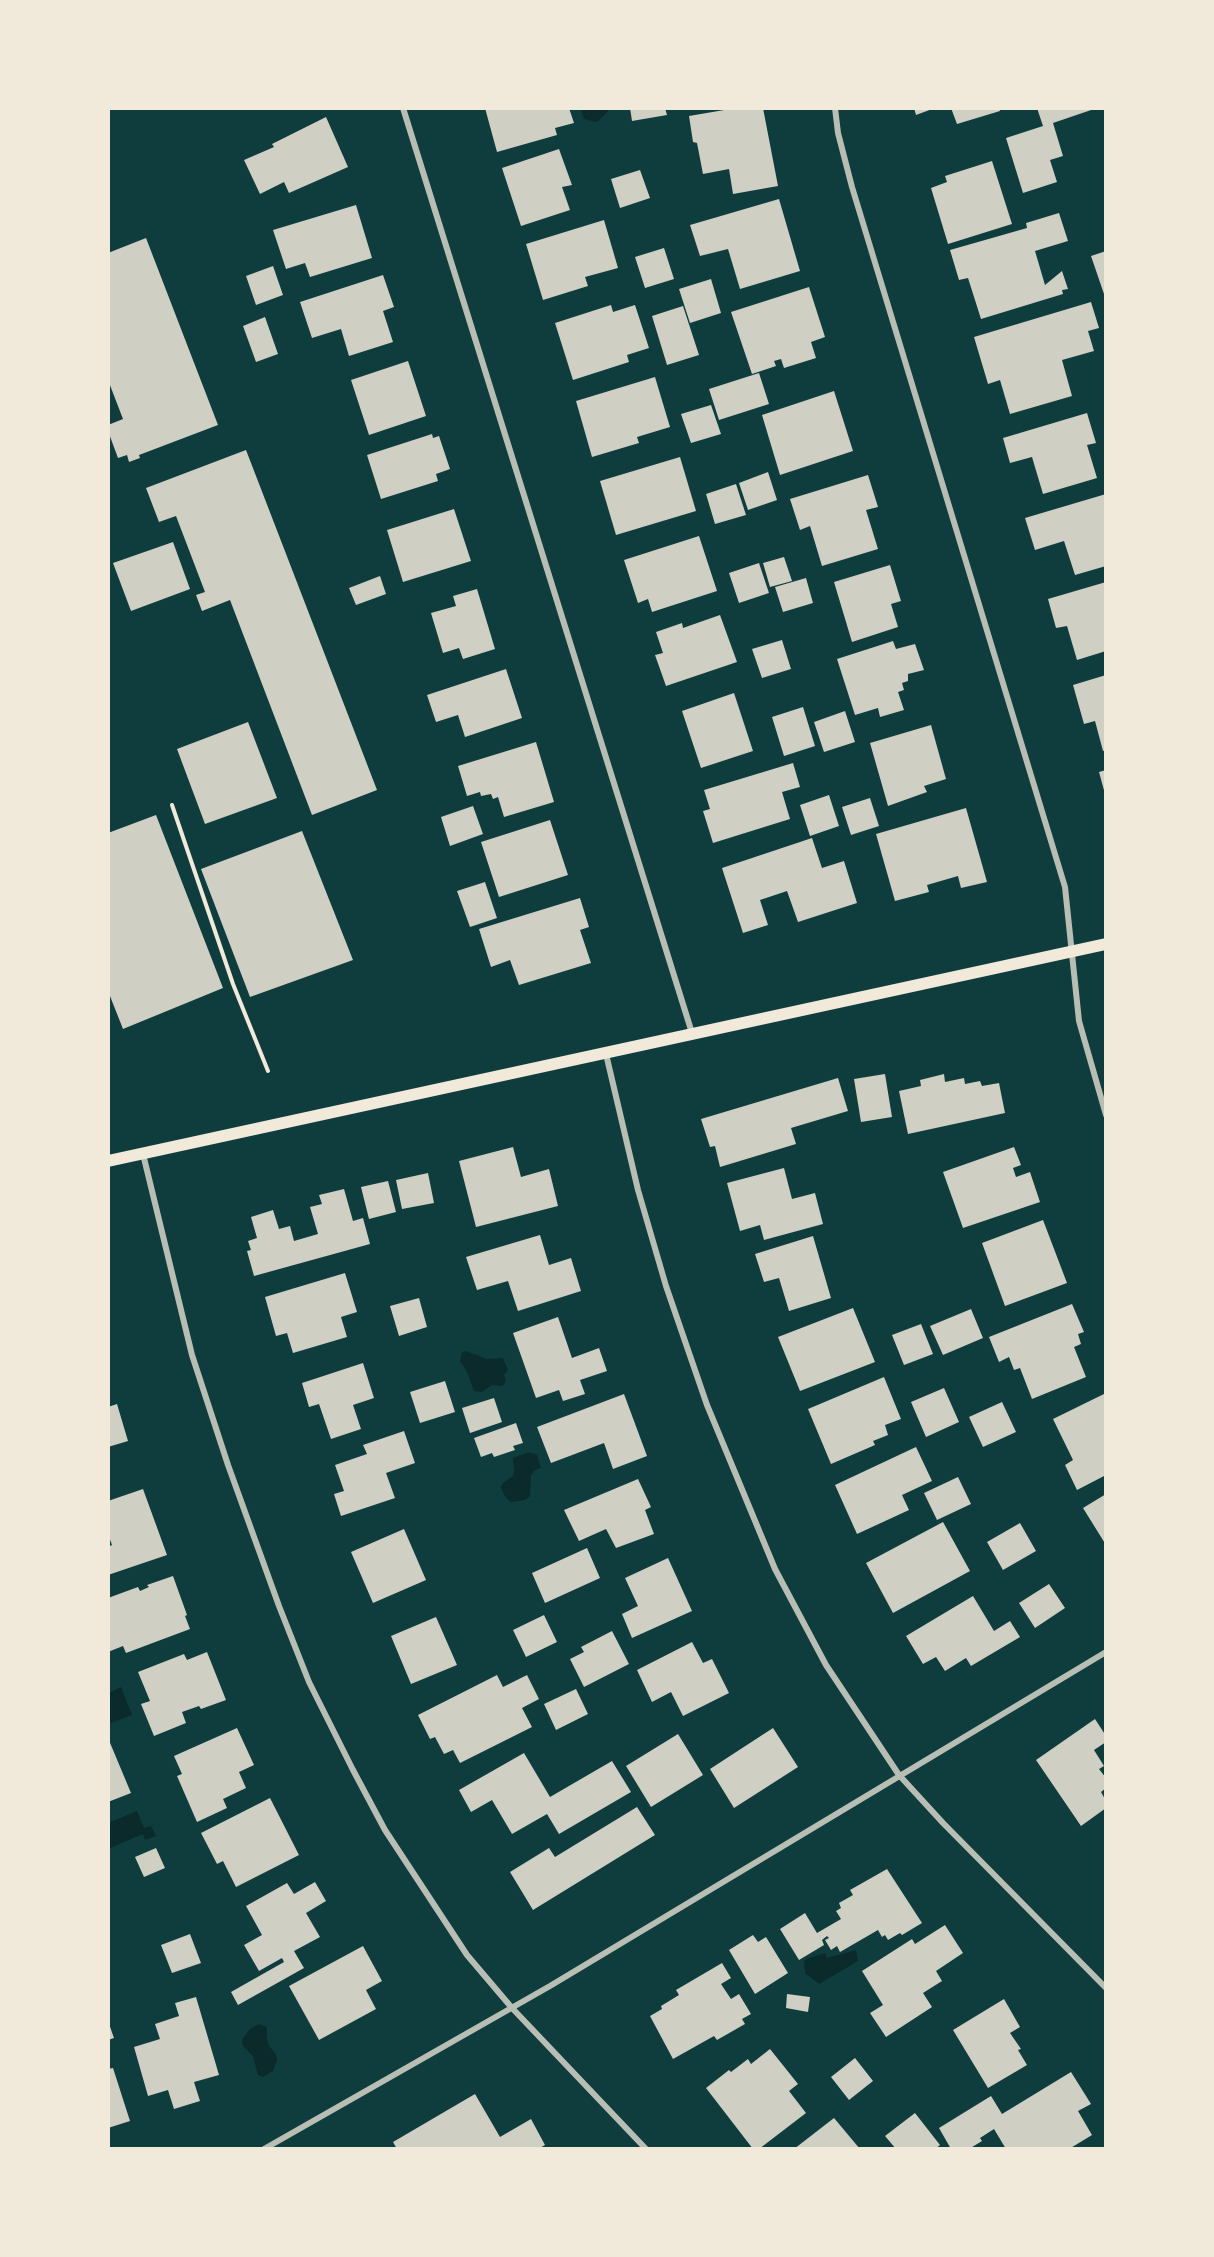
<!DOCTYPE html>
<style>
body{margin:0}
#map{position:relative;width:1214px;height:2257px;overflow:hidden;background:#0f3d3e;font-family:"Golos Text",sans-serif}
canvas{display:block}
.frame{position:absolute;inset:0;border:110px solid #f1e9da;pointer-events:none}
</style>
<div id="map">
<canvas width="1214" height="2257"></canvas>
<div class="frame"></div>
</div>
<script>
const g = document.querySelector('canvas').getContext('2d');
g.lineJoin = 'round';
function fill(path, color) { g.fillStyle = color; g.fill(path, 'evenodd'); }
const poly = rows => new Path2D(rows.map(r => 'M' + r).join(''));
function strokePath(path, color, width, dash) { g.strokeStyle = color; g.lineWidth = width; g.lineCap = dash ? 'butt' : 'round'; g.setLineDash(dash || []); g.stroke(path); }
fill(poly([
 [580,108,611,108,597,122,584,119],
 [466,1351,487,1359,503,1358,508,1370,504,1375,506,1380,504,1384,502,1386,492,1385,482,1392,474,1391,467,1372,460,1361,462,1352],
 [529,1452,537,1455,541,1468,535,1470,531,1475,530,1496,525,1500,511,1502,506,1498,501,1488,502,1484,513,1476,514,1471,513,1458],
 [121,1687,132,1715,108,1724,108,1693],
 [137,1811,144,1828,151,1826,156,1836,145,1840,143,1834,108,1849,108,1823],
 [856,1950,858,1961,819,1984,805,1973,804,1961,809,1958,825,1953,827,1958],
 [259,2024,267,2027,267,2039,269,2045,276,2055,277,2060,273,2071,263,2077,258,2075,253,2056,243,2046,242,2040,250,2029]
]), '#0a2a2b');
fill(poly([
 [485,108,569,108,574,123,555,128,557,135,497,152],
 [630,108,665,108,667,115,632,121],
 [736,108,763,108,778,186,733,194,729,169,703,174,697,143,693,142,689,116],
 [914,108,935,108,916,115],
 [951,108,999,108,1000,111,957,124],
 [1037,108,1097,108,1053,123,1063,156,1050,160,1057,182,1023,193,1006,138,1043,126],
 [326,117,348,167,289,193,284,182,260,194,244,160,274,147,272,144],
 [559,149,572,185,562,187,570,210,521,226,502,168],
 [992,161,1012,224,948,244,931,188,947,182,945,176],
 [640,170,650,198,620,208,611,179],
 [779,199,800,271,740,289,728,249,700,256,690,225],
 [356,205,372,258,310,277,305,263,286,269,273,230],
 [1059,213,1068,241,1035,251,1045,285,1062,271,1068,289,1062,290,1063,294,981,319,968,278,959,280,950,250,1027,228,1026,223],
 [604,220,618,268,585,277,588,286,543,300,526,244],
 [146,238,218,425,139,455,140,458,129,462,127,455,118,458,108,431,108,425,123,419,108,380,108,253],
 [664,248,674,279,645,288,635,257],
 [1106,251,1106,294,1104,294,1091,256],
 [273,266,283,295,256,305,246,276],
 [383,275,394,307,383,311,393,342,349,356,341,329,312,338,300,302],
 [711,279,721,313,690,323,679,289],
 [809,287,825,337,811,342,816,358,784,368,781,359,774,361,776,366,752,374,731,312],
 [1091,302,1099,328,1088,331,1094,351,1062,360,1072,396,1010,414,1000,380,988,384,974,337],
 [611,305,613,312,635,305,649,348,627,355,629,362,573,380,555,323],
 [683,306,699,355,667,365,652,316],
 [265,317,278,354,256,362,243,326],
 [408,361,426,416,369,435,351,380],
 [759,373,769,404,719,420,709,389],
 [655,377,670,427,637,437,639,443,592,457,576,401],
 [834,391,853,451,780,475,762,415],
 [711,405,721,434,691,443,681,414],
 [1087,413,1096,443,1087,445,1097,478,1043,494,1032,457,1010,463,1003,438],
 [432,434,433,438,439,436,450,469,436,474,438,481,381,499,367,455],
 [246,450,377,790,312,815,230,600,202,611,196,595,205,592,176,516,159,522,146,488],
 [680,457,696,511,616,535,600,481],
 [768,472,777,500,748,510,739,483],
 [868,475,878,507,866,510,878,549,822,566,810,526,800,530,790,499],
 [736,484,746,515,715,524,706,494],
 [1106,494,1106,566,1075,575,1064,541,1035,550,1025,518],
 [454,509,471,561,403,582,387,530],
 [699,536,717,591,652,612,648,599,638,603,624,560],
 [173,542,190,589,131,611,113,563],
 [784,557,792,581,770,587,763,563],
 [759,563,769,593,739,603,729,573],
 [890,565,901,601,891,604,898,627,852,642,834,582],
 [380,576,386,594,356,605,349,588],
 [806,578,813,603,783,612,775,587],
 [1106,582,1106,651,1077,660,1067,626,1056,628,1048,599],
 [477,589,495,649,463,659,459,648,443,653,431,613,456,606,453,596],
 [720,615,737,662,666,686,655,655,663,653,656,632,682,623,683,628],
 [782,640,791,669,762,678,752,649],
 [893,641,896,649,915,644,924,670,908,674,908,681,902,683,904,690,898,692,904,710,880,717,878,708,855,715,837,659],
 [506,669,522,718,465,737,458,715,436,722,427,695],
 [1106,675,1106,750,1103,751,1095,721,1084,724,1073,685],
 [734,693,753,751,701,768,682,711],
 [803,707,815,746,784,756,772,717],
 [845,711,855,742,824,752,814,722],
 [248,722,277,798,205,824,177,749],
 [931,725,946,779,924,786,927,792,888,806,870,743],
 [536,742,554,802,504,817,498,797,493,799,491,794,481,796,480,792,467,796,458,766],
 [793,763,800,787,782,792,790,819,713,843,703,811,710,809,704,790],
 [1106,770,1106,794,1105,794,1099,772],
 [829,795,839,826,810,836,800,805],
 [870,798,879,826,851,835,842,807],
 [473,806,483,834,450,846,441,817],
 [966,808,987,882,961,888,958,876,927,885,929,892,895,901,876,834],
 [156,815,223,988,123,1029,108,991,108,833],
 [550,820,568,875,499,897,481,842],
 [302,831,353,960,250,997,201,869],
 [812,838,822,868,844,861,857,903,798,922,787,891,760,900,768,925,743,933,722,868],
 [485,882,497,918,470,927,457,891],
 [580,898,589,927,580,930,591,963,519,985,510,960,491,967,479,929],
 [885,1074,892,1117,861,1122,854,1079],
 [944,1074,945,1082,964,1078,965,1084,980,1081,982,1086,999,1083,1005,1113,908,1134,899,1091,921,1086,920,1080],
 [838,1078,848,1111,791,1128,796,1144,720,1167,715,1146,710,1147,701,1119],
 [513,1147,521,1177,549,1169,558,1206,476,1227,459,1161],
 [1014,1147,1021,1165,1013,1168,1016,1177,1030,1172,1040,1202,963,1228,943,1172],
 [784,1168,792,1199,815,1193,823,1224,764,1240,760,1225,740,1231,727,1183],
 [428,1173,434,1203,402,1209,396,1180],
 [388,1181,396,1212,369,1219,361,1187],
 [344,1189,353,1221,363,1218,370,1244,254,1276,247,1251,251,1250,248,1241,257,1238,251,1217,273,1210,279,1229,290,1226,294,1241,318,1234,310,1207,322,1204,319,1195],
 [1043,1220,1067,1283,1005,1306,982,1243],
 [540,1235,549,1265,571,1258,581,1291,518,1311,508,1281,477,1290,466,1257],
 [813,1236,831,1298,789,1311,779,1278,764,1282,755,1254],
 [345,1273,357,1312,341,1317,347,1337,293,1353,287,1333,276,1336,265,1297],
 [419,1298,427,1327,399,1336,390,1306],
 [1072,1304,1084,1332,1078,1334,1081,1344,1074,1347,1086,1377,1032,1399,1020,1368,1014,1370,1009,1357,999,1362,989,1337],
 [853,1308,875,1362,800,1391,778,1337],
 [971,1309,983,1338,943,1355,930,1326],
 [558,1317,572,1358,599,1348,607,1371,580,1380,585,1394,563,1401,559,1390,536,1398,513,1333],
 [921,1324,933,1354,904,1365,892,1335],
 [363,1363,374,1398,353,1405,361,1429,331,1439,319,1404,309,1407,302,1383],
 [884,1377,901,1419,885,1425,888,1435,873,1441,875,1445,831,1464,808,1409],
 [445,1381,455,1412,420,1423,410,1392],
 [944,1388,959,1422,926,1437,911,1402],
 [1106,1393,1106,1475,1077,1490,1065,1465,1073,1460,1053,1419],
 [624,1394,647,1456,613,1469,604,1443,551,1463,537,1427],
 [494,1398,502,1422,470,1433,462,1408],
 [1002,1402,1016,1432,983,1447,969,1417],
 [117,1404,128,1441,108,1447,108,1407],
 [516,1423,523,1443,513,1446,515,1450,494,1457,492,1453,481,1457,474,1438],
 [404,1431,415,1463,386,1473,395,1498,341,1516,334,1494,344,1491,335,1465,367,1454,363,1445],
 [916,1447,932,1481,902,1495,909,1510,857,1534,835,1485],
 [958,1477,971,1504,937,1520,924,1493],
 [638,1479,651,1507,645,1510,654,1534,616,1548,606,1529,579,1541,564,1510],
 [143,1489,167,1555,108,1575,108,1547,112,1545,108,1534,108,1501],
 [1106,1494,1106,1545,1083,1508],
 [943,1522,970,1571,893,1613,866,1563],
 [1020,1523,1036,1551,1003,1570,987,1542],
 [404,1529,426,1580,373,1603,351,1552],
 [587,1548,600,1578,545,1603,532,1573],
 [668,1558,692,1611,632,1638,622,1614,638,1606,625,1578],
 [173,1576,187,1615,185,1616,190,1629,126,1653,123,1646,108,1652,108,1598,138,1587,140,1591,149,1587,147,1585],
 [1049,1584,1065,1608,1035,1628,1019,1603],
 [973,1596,994,1631,1010,1621,1020,1637,971,1666,966,1658,945,1671,936,1657,923,1664,906,1636],
 [544,1615,557,1642,526,1657,513,1630],
 [436,1617,457,1665,411,1684,391,1636],
 [612,1631,629,1664,584,1687,570,1659,584,1652,581,1647],
 [692,1642,703,1663,712,1659,729,1693,683,1716,671,1692,652,1702,637,1670],
 [207,1652,226,1700,201,1709,199,1706,182,1712,186,1723,154,1736,141,1704,150,1701,138,1672,184,1654,187,1660],
 [497,1675,503,1687,527,1675,539,1699,522,1708,532,1727,460,1763,453,1750,444,1754,435,1737,430,1739,418,1715],
 [576,1689,588,1714,556,1730,544,1704],
 [1095,1719,1106,1736,1106,1742,1094,1750,1104,1766,1099,1769,1106,1778,1106,1788,1101,1792,1106,1801,1106,1808,1081,1826,1036,1760],
 [237,1728,254,1765,239,1772,246,1788,223,1799,227,1808,197,1822,177,1776,182,1774,174,1756],
 [773,1728,798,1767,734,1808,710,1769],
 [678,1734,703,1775,651,1807,626,1766],
 [108,1738,131,1793,108,1802],
 [524,1753,550,1797,612,1761,631,1792,559,1834,547,1814,512,1834,492,1800,471,1812,459,1790],
 [270,1798,299,1855,236,1887,223,1861,217,1864,201,1833],
 [637,1807,655,1835,533,1910,510,1872,549,1848,555,1857],
 [156,1848,165,1868,144,1877,135,1857],
 [887,1869,922,1923,902,1935,900,1933,888,1940,885,1935,882,1937,878,1930,840,1952,837,1946,831,1950,825,1940,829,1938,827,1936,822,1940,824,1945,799,1960,780,1929,805,1913,817,1933,841,1919,836,1911,841,1908,839,1903,853,1895,850,1890],
 [315,1882,326,1901,306,1913,320,1937,294,1951,304,1968,238,2005,231,1992,284,1962,282,1958,259,1971,244,1945,262,1935,246,1906,287,1883,294,1894],
 [945,1925,963,1953,936,1971,942,1981,923,1993,932,2007,886,2037,870,2013,883,2005,862,1971,912,1939,915,1944],
 [190,1934,201,1963,172,1973,161,1945],
 [753,1935,758,1942,766,1937,788,1973,755,1994,729,1950],
 [363,1946,382,1981,366,1990,376,2009,319,2040,289,1986],
 [722,1963,731,1978,721,1984,731,1999,739,1994,751,2014,742,2019,745,2024,717,2040,714,2036,673,2059,650,2016,662,2009,661,2006,679,1995,676,1990],
 [787,1994,810,1997,808,2012,786,2008],
 [196,1997,219,2075,194,2082,200,2101,174,2109,168,2090,148,2096,134,2047,160,2039,155,2024,179,2016,175,2003],
 [1004,1999,1020,2027,1010,2033,1021,2049,1018,2050,1027,2065,988,2088,953,2030],
 [108,2021,114,2038,108,2040],
 [770,2049,798,2084,789,2091,806,2113,759,2149,753,2149,706,2088,729,2070,731,2072,748,2059,751,2064],
 [855,2058,873,2081,849,2100,831,2077],
 [113,2068,130,2121,108,2128,108,2069],
 [1071,2072,1091,2104,1078,2111,1092,2135,1069,2149,1006,2149,994,2129,980,2138,982,2141,969,2149,951,2149,939,2128,991,2096,1002,2114],
 [475,2094,500,2137,531,2119,545,2145,538,2149,397,2149,393,2142],
 [915,2113,940,2145,935,2149,896,2149,885,2136],
 [834,2118,860,2149,794,2149]
]), '#cfcfc3');
strokePath(poly([
 [172,805,233,984,268,1071]
]), '#f1e9da', 4);
strokePath(poly([
 [403,108,692,1033],
 [835,108,838,133,852,187,1065,887,1079,1021,1106,1115],
 [606,1054,638,1190,666,1286,707,1405,775,1569,826,1665,899,1775,943,1823,1106,1988],
 [143,1154,192,1355,228,1465,279,1606,309,1682,353,1770,385,1830,467,1955,512,2008,646,2149],
 [264,2149,550,1986,1106,1652]
]), '#b8beb3', 6);
strokePath(poly([
 [108,1161,1106,944]
]), '#f1e9da', 12);
</script>
